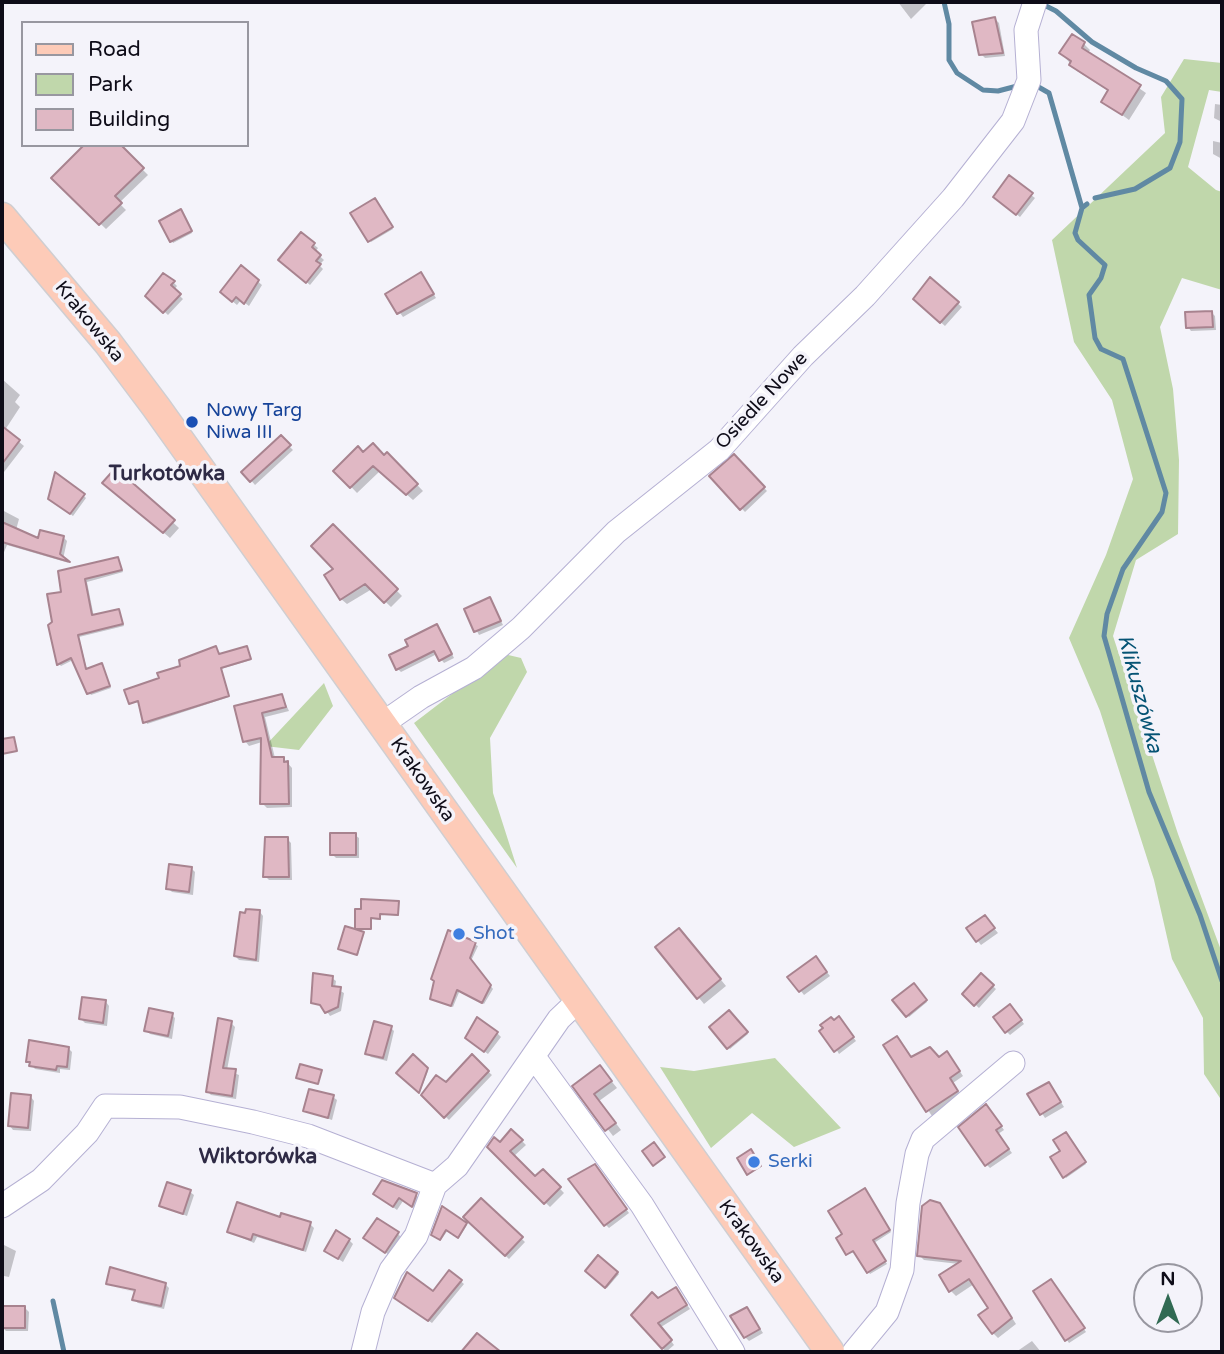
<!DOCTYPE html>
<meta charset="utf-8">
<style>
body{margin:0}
#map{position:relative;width:1224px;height:1354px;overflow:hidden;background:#f4f3fa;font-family:"Varela Round",sans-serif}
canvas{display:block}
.frame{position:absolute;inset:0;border:4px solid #0e0c18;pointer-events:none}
.legend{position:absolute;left:21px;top:21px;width:228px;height:126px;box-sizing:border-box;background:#f4f3fa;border:2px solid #9897a0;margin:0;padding:9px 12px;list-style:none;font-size:21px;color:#0e0c18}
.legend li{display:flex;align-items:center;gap:14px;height:35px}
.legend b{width:35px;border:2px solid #9897a0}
.north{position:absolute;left:1133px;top:1263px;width:70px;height:70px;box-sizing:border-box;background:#f4f3fa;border:2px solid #9897a0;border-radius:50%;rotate:0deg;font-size:19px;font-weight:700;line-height:28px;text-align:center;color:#0e0c18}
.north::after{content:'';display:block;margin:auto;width:24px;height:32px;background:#316a53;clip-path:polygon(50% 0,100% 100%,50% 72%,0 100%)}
</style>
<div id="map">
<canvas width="1224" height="1354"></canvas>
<div class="frame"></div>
<ul class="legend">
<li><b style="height:9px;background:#fdcbb8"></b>Road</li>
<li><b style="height:19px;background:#c0d7ab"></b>Park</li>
<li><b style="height:19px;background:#e0b8c4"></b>Building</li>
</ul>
<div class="north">N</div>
</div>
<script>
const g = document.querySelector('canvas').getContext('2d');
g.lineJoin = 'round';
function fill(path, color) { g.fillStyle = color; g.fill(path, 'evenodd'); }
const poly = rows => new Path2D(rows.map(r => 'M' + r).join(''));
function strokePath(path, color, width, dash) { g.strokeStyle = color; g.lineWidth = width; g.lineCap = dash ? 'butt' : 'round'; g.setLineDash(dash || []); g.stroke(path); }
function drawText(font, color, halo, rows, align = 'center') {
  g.font = font + ' "Varela Round",sans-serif'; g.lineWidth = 7; g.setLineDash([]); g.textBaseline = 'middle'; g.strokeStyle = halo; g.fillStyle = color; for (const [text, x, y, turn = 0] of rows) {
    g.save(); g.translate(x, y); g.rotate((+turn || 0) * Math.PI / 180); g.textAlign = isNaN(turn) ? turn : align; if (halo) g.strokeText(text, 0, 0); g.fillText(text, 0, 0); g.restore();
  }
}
fill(poly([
 [1184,59,1222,63,1222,92,1209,90,1188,167,1216,190,1222,192,1222,290,1182,278,1160,327,1173,389,1179,460,1178,534,1136,560,1113,636,1178,834,1222,953,1222,1101,1204,1074,1203,1018,1172,959,1154,880,1100,711,1069,638,1106,555,1133,479,1112,400,1074,342,1052,240,1165,133,1161,97],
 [504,654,521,658,527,672,490,738,493,793,517,868,414,723],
 [324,683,333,706,299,750,265,746],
 [775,1058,841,1128,794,1147,752,1113,711,1148,660,1067,694,1071]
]), '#c0d7ab');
fill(poly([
 [898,2,928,2,911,19],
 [995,19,999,23,1005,56,985,58,981,54],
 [1084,44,1090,50,1088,53,1146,93,1129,120,1103,101,1110,92,1077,71,1061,53],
 [1215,104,1222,105,1222,122,1214,118],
 [1213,141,1222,143,1222,159,1213,154],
 [118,145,148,175,119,203,126,210,106,229,53,178],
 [1031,195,1035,198,1020,217,999,200],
 [376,201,393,229,371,242,370,241],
 [182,213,192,233,173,243,161,221],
 [301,234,318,248,315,252,324,260,319,265,323,269,310,285,284,263],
 [242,268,262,285,249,306,241,300,237,305,226,296],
 [424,278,436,298,403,317,387,295],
 [930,280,962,307,945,326,915,299],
 [173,282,177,286,174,290,183,299,168,315,148,296],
 [1212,313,1215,316,1216,330,1191,331,1188,327],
 [2,379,20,395,15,402,20,407,5,430,24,446,4,472],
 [281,438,293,450,255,485,244,472],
 [363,454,384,457,387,454,423,491,413,500,380,471,357,493,336,471],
 [734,457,767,491,745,512,711,476],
 [119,467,135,482,132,485,179,528,170,538,110,488],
 [83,495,86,498,73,516,53,501],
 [2,510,19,519,16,530,40,540,63,537,67,541,63,559,69,563,7,545,2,557],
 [333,527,402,596,391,607,372,589,347,604,341,599],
 [118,559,123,572,87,582,94,617,119,611,124,626,79,637,87,670,102,665,111,688,91,695,81,682,73,660,61,666,59,664,54,623,63,593,60,572],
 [490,599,503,625,479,635,466,610],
 [440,630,454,658,444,663,437,654,401,672,398,669],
 [216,648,220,656,246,648,251,660,221,669,229,697,147,724,140,702,130,703,161,680],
 [282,696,289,711,265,717,275,758,283,758,292,768,292,807,267,808,262,803,262,742,249,746,245,741,236,707],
 [355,835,359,838,359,858,336,858,332,854],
 [287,839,291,843,292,880,269,880,265,876],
 [191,868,195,872,193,895,172,892,168,888],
 [398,903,399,916,381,914,381,920,372,919,371,930,357,929,357,911],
 [260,912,263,916,259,962,239,960,235,956],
 [988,921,998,933,981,945,968,929],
 [449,932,478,946,471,961,493,989,484,1004,460,990,453,1007,435,1000],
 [363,933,358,955,341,950],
 [685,936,726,986,704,1004,657,947],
 [819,962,830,976,804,995,790,977],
 [981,976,996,989,979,1008,964,994],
 [332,978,336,981,335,988,344,993,341,1011,330,1016,324,1007,313,1003],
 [913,985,927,1002,909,1017,895,1000],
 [106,1002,109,1006,107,1026,85,1023,81,1019],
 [1014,1010,1024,1024,1010,1035,1006,1031],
 [729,1012,748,1034,730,1049,711,1027],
 [172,1015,175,1018,172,1039,150,1034,146,1030],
 [834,1022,842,1022,856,1041,839,1054,825,1029],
 [231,1023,235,1027,227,1070,239,1075,236,1099,211,1095,208,1092],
 [391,1028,394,1031,387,1061,371,1057,367,1053],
 [497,1033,501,1037,488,1054,471,1042],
 [885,1046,912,1059,951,1058,963,1076,953,1083,962,1096,932,1116],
 [68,1048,72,1052,70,1070,60,1069,60,1073,35,1069,28,1061],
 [414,1057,428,1071,420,1092,398,1073],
 [472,1057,492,1075,449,1120,424,1095,447,1084],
 [600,1067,617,1088,599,1101,621,1130,613,1136,575,1086],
 [1052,1088,1064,1107,1045,1118,1030,1095],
 [31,1097,34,1101,31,1131,13,1130,10,1126],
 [333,1097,337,1100,332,1120,305,1111],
 [990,1110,1004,1130,998,1134,1012,1153,990,1168,987,1165],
 [512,1131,526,1145,513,1157,535,1179,543,1171,564,1193,550,1207,489,1147,500,1144],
 [1065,1134,1086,1164,1066,1178,1052,1158,1062,1151],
 [598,1170,629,1213,609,1228,606,1225],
 [190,1192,194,1195,187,1216,161,1206],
 [866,1192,891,1232,874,1243,887,1264,870,1274,856,1252,848,1254,845,1235],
 [375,1194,415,1194,419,1198,416,1209,403,1201,397,1210],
 [481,1200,525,1242,509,1259,465,1217],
 [939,1204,1016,1324,998,1338,993,1333,990,1309,974,1284,956,1296,951,1291,959,1264,924,1260,919,1255],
 [443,1208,467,1225,459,1238,448,1230,441,1240,435,1236],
 [281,1220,310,1224,314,1228,306,1252,257,1237,254,1243,229,1232],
 [398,1234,401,1237,389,1255,369,1241],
 [349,1240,353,1244,343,1262,326,1251],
 [2,1244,16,1251,9,1277,4,1276,3,1299],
 [599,1257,619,1274,607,1288,587,1271],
 [111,1270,165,1284,169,1288,164,1309,138,1303,134,1300,136,1292,112,1287,143,1293,143,1290,110,1285],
 [450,1272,464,1284,432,1323,400,1301,434,1293],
 [1053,1284,1086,1332,1069,1343,1067,1340],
 [676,1289,690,1309,661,1327,674,1345,666,1352,634,1315],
 [2,1307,25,1308,29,1312,28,1331,6,1331,2,1327],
 [747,1309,763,1333,749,1341,745,1337],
 [1032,1341,1041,1352,1016,1352]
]), '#0003');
strokePath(poly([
 [944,2,949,24,949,60,957,73,983,90,998,91,1021,85],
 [1044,5,1056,11,1092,42,1136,68,1166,81,1182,99,1180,142,1170,168,1135,189,1095,198],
 [1035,85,1049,93,1082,208],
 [1087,204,1082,208,1075,233,1078,240,1105,265,1101,278,1089,295,1095,338,1101,349,1123,359,1166,493,1162,512,1123,569,1107,614,1104,636,1149,792,1200,915,1222,981],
 [53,1301,64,1352]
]), '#6089a3', 5);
const building = poly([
 [995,17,1003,53,979,55,972,22,995,17],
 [1072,34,1085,42,1082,48,1141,85,1122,115,1101,102,1108,90,1069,65,1071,61,1059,53,1072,34],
 [84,145,121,145,144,168,115,196,122,203,99,225,51,178,84,145],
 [1009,175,1033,193,1016,215,993,197,1009,175],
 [375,198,393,227,368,242,350,213,375,198],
 [181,209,192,231,170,242,159,221,181,209],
 [301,232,315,243,312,247,321,255,316,261,321,264,306,283,278,260,301,232],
 [241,265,259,280,244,304,236,297,232,302,220,292,241,265],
 [421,272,434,294,397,314,385,294,421,272],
 [163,273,175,281,171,285,181,294,163,313,145,296,163,273],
 [930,277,959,302,940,323,913,299,930,277],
 [1212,311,1213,327,1186,328,1185,312,1212,311],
 [2,426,20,440,2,464,2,426],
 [281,435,291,445,250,482,241,472,281,435],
 [373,443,384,455,387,452,418,484,406,495,373,466,350,488,333,471,358,446,363,452,373,443],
 [734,454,765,487,740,510,709,476,734,454],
 [119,464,130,475,127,478,175,520,163,533,102,483,119,464],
 [55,472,85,494,70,514,48,499,55,472],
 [2,522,38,538,40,530,64,536,60,554,70,562,2,542,2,522],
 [333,524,398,589,384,603,365,584,340,600,324,575,333,569,311,546,333,524],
 [118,557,122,570,85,579,92,615,119,609,123,624,78,635,86,669,102,663,110,686,87,694,71,658,57,665,48,625,52,622,47,594,61,592,58,571,118,557],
 [490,597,501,621,474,632,464,609,490,597],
 [437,624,452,654,439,661,434,651,396,670,389,655,408,646,405,640,437,624],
 [216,646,219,654,247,646,251,659,221,668,229,696,143,723,138,701,129,704,124,690,159,678,157,673,180,666,179,660,216,646],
 [282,694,286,707,262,713,272,757,284,757,284,762,288,761,289,804,260,804,261,738,243,742,234,706,282,694],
 [14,737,17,751,2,754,2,739,14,737],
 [330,833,356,833,356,855,330,855,330,833],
 [265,837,288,837,289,877,263,877,265,837],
 [169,864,192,867,189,892,166,889,169,864],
 [361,899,399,901,398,915,380,914,380,919,371,918,371,929,355,929,364,932,357,955,338,949,345,926,355,929,355,909,361,909,361,899],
 [246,909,260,910,256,960,234,956,240,912,245,913,246,909],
 [985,915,995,928,976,942,966,928,985,915],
 [679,928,721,979,697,999,655,947,679,928],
 [448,930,476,942,470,958,491,985,482,1003,457,990,451,1006,430,999,434,981,431,979,448,930],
 [816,956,827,972,799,992,787,977,816,956],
 [313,973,333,976,332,986,341,987,338,1007,325,1013,320,1005,311,1003,313,973],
 [981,973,994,985,974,1006,962,994,981,973],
 [914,983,927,1000,906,1017,892,1000,914,983],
 [82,997,106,1000,103,1023,79,1019,82,997],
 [1010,1004,1022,1020,1005,1033,993,1017,1010,1004],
 [149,1008,173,1013,168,1036,144,1031,149,1008],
 [729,1010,748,1032,727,1049,709,1027,729,1010],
 [839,1016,854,1037,834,1052,819,1031,823,1028,820,1025,831,1017,834,1020,839,1016],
 [477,1017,498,1032,484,1052,465,1038,477,1017],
 [218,1018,232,1021,223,1068,236,1069,232,1096,206,1092,218,1018],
 [374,1021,392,1026,383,1058,365,1054,374,1021],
 [897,1036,911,1057,930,1047,939,1057,947,1051,960,1071,950,1078,958,1091,926,1112,883,1045,897,1036],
 [29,1040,69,1047,67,1067,57,1066,56,1070,29,1066,30,1062,26,1062,29,1040],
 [413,1054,428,1068,419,1093,396,1073,413,1054],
 [472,1054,489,1071,444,1118,421,1095,436,1075,446,1082,472,1054],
 [300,1064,322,1070,318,1084,296,1078,300,1064],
 [600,1065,612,1081,594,1094,616,1123,605,1131,572,1086,600,1065],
 [1049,1082,1061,1102,1040,1115,1027,1094,1049,1082],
 [309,1089,334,1095,328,1118,303,1111,309,1089],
 [11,1093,31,1095,28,1128,8,1126,11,1093],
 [986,1104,1002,1126,996,1130,1009,1149,985,1166,958,1127,986,1104],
 [511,1129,523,1140,510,1151,535,1176,543,1169,561,1187,544,1204,487,1147,494,1137,500,1142,511,1129],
 [1066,1132,1086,1162,1063,1178,1050,1157,1060,1151,1053,1140,1066,1132],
 [654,1142,665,1157,653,1166,642,1151,654,1142],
 [751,1149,761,1166,747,1175,737,1158,751,1149],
 [595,1164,627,1209,604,1226,568,1179,595,1164],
 [382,1180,417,1193,412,1207,399,1198,393,1207,373,1194,382,1180],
 [167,1182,191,1190,183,1214,159,1206,167,1182],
 [865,1188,890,1230,873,1240,886,1261,867,1273,853,1251,846,1255,836,1238,842,1234,828,1211,865,1188],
 [481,1198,523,1237,505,1256,463,1217,481,1198],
 [930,1200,940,1203,1012,1318,992,1334,978,1315,988,1308,969,1279,949,1292,939,1275,961,1261,917,1256,922,1206,930,1200],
 [237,1202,280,1217,281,1213,311,1222,303,1250,253,1234,251,1240,227,1232,237,1202],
 [442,1206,467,1223,458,1238,446,1230,440,1240,431,1235,442,1206],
 [377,1218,399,1232,385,1253,363,1238,377,1218],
 [336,1230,350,1239,338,1259,324,1251,336,1230],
 [598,1255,618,1272,605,1288,585,1271,598,1255],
 [110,1267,166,1283,161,1306,132,1300,135,1290,106,1284,110,1267],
 [449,1270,462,1280,428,1321,394,1298,407,1272,433,1291,449,1270],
 [1051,1279,1085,1328,1065,1341,1033,1291,1051,1279],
 [676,1287,687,1305,658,1323,672,1340,662,1349,631,1315,652,1292,658,1298,676,1287],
 [2,1306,25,1306,25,1328,2,1328,2,1306],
 [747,1307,760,1329,744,1338,730,1316,747,1307],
 [477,1333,501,1352,461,1352,477,1333]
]);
fill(building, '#e0b8c4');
strokePath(building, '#a8838f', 2);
const minor = poly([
 [382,724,421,697,474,668,521,628,616,532,719,450,803,356,865,296,953,198,1013,121,1029,80,1026,30,1035,2],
 [534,1057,642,1205,733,1352],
 [2,1206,41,1180,87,1133,105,1106,180,1107,253,1122,308,1136,435,1185,457,1166,559,1019,579,1000],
 [363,1352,373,1312,391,1270,416,1236,435,1185],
 [854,1352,887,1312,902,1270,908,1203,917,1154,923,1139,1013,1063]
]);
const major = poly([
 [2,217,108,343,156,407,830,1352]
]);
strokePath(minor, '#b5b0d3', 25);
strokePath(major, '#cfced1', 31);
strokePath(minor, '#fff', 23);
strokePath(major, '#fdcbb8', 28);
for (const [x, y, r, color] of [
 [192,422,7,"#1a4fb4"],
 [459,934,7,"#3f7fe0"],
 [754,1162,7,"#3f7fe0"]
]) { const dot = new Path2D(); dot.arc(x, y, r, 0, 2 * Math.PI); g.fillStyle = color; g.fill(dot); strokePath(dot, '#f4f3fa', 2.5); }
drawText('19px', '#0e0c18', '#f4f3fa', [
 ["Krakowska",89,322,51],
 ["Osiedle Nowe",762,401,-47],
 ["Krakowska",422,780,55],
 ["Krakowska",751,1242,54]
]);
drawText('19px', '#164399', '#f4f3fa', [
 ["Nowy Targ",206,411],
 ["Niwa III",206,433]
], 'left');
drawText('19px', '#366cbe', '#f4f3fa', [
 ["Shot",473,934],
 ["Serki",768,1162]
], 'left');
drawText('bold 21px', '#2e2a45', '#f4f3fa', [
 ["Turkotówka",167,474],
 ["Wiktorówka",258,1157]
]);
drawText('italic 21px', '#055374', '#f4f3fa', [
 ["Klikuszówka",1139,694,75]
]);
</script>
